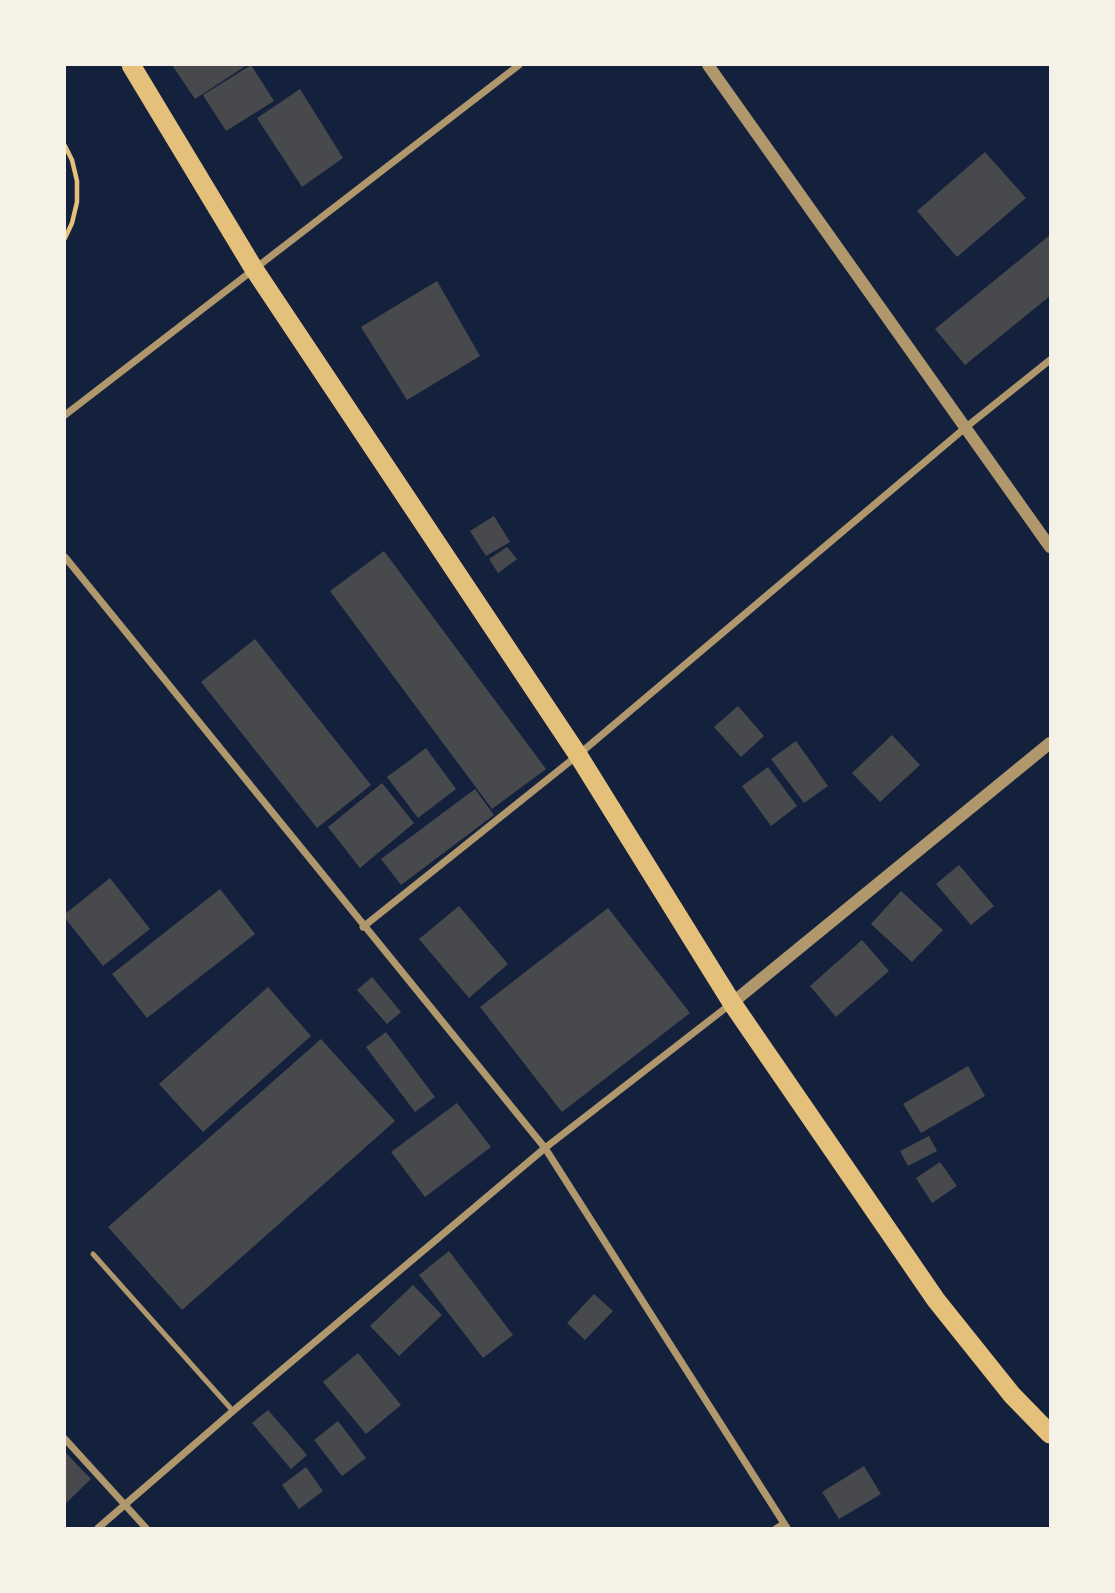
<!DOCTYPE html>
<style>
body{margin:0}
#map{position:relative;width:1115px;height:1593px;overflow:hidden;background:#14213d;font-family:"IBM Plex Serif",serif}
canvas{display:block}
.frame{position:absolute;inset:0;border:66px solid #f6f1e7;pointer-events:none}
</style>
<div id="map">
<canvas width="1115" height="1593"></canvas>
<div class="frame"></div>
</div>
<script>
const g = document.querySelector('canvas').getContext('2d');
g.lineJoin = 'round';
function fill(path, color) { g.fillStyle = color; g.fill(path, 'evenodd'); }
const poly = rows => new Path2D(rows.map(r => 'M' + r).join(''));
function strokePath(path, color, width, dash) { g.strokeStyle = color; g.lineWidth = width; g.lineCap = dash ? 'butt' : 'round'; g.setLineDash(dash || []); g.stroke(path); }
fill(poly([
 [172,65,247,65,195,99],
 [251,65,274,101,226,131,203,95],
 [300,89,343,158,302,187,257,118],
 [985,152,1026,198,957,257,917,211],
 [1050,235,1050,296,965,365,935,329],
 [437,281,480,356,407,400,361,327],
 [494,516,510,542,486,556,470,531],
 [507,547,517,559,498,573,489,559],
 [384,551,546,769,492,809,330,591],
 [255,639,371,785,317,828,201,682],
 [738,706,764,736,741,757,714,727],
 [892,735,920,765,880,802,852,773],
 [796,741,828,786,804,803,771,759],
 [426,748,456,789,418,818,387,777],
 [768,767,797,806,771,826,742,786],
 [382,783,414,823,360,868,328,827],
 [475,789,494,815,401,885,381,859],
 [959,865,994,906,971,925,936,884],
 [110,878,150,929,103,966,65,918,65,914],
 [220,889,255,934,147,1018,112,974],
 [901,891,943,930,912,962,871,924],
 [459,906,508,964,469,998,419,939],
 [608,908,690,1013,562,1112,480,1007],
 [862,940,889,971,836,1017,810,986],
 [372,977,401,1012,387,1024,357,990],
 [268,987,311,1036,203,1132,159,1084],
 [386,1032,435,1097,415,1112,366,1047],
 [321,1039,395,1121,182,1310,108,1227],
 [968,1066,985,1096,921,1133,903,1104],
 [457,1103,491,1147,425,1197,391,1152],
 [929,1136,937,1151,908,1166,900,1151],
 [940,1162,957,1186,932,1203,916,1178],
 [449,1251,513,1335,483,1358,419,1275],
 [413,1285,442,1315,399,1356,370,1326],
 [594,1294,613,1311,585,1340,567,1323],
 [358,1353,401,1405,366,1434,323,1382],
 [268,1410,307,1455,291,1469,252,1423],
 [338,1421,366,1458,342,1476,314,1440],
 [65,1452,91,1479,65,1504],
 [864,1466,881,1494,839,1519,822,1492],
 [306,1467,323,1491,299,1509,282,1485]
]), '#48494c');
strokePath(poly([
 [65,146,72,160,77,181,77,202,72,223,65,238]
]), '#e5c07b', 4.5);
strokePath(poly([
 [93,1254,233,1411],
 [775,1528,783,1523]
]), '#b1986c', 5);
strokePath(poly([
 [65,415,519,65],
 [65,557,545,1148,787,1528],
 [363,927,578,755,965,428,1050,360],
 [65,1439,146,1528],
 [98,1528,233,1411,545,1148,732,1003]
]), '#b1986c', 7);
strokePath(poly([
 [708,65,1050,547],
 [732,1003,1050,743]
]), '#b1986c', 12);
strokePath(poly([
 [131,65,254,269,578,755,732,1003,936,1300,1012,1395,1050,1434]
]), '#e5c07b', 19);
</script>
